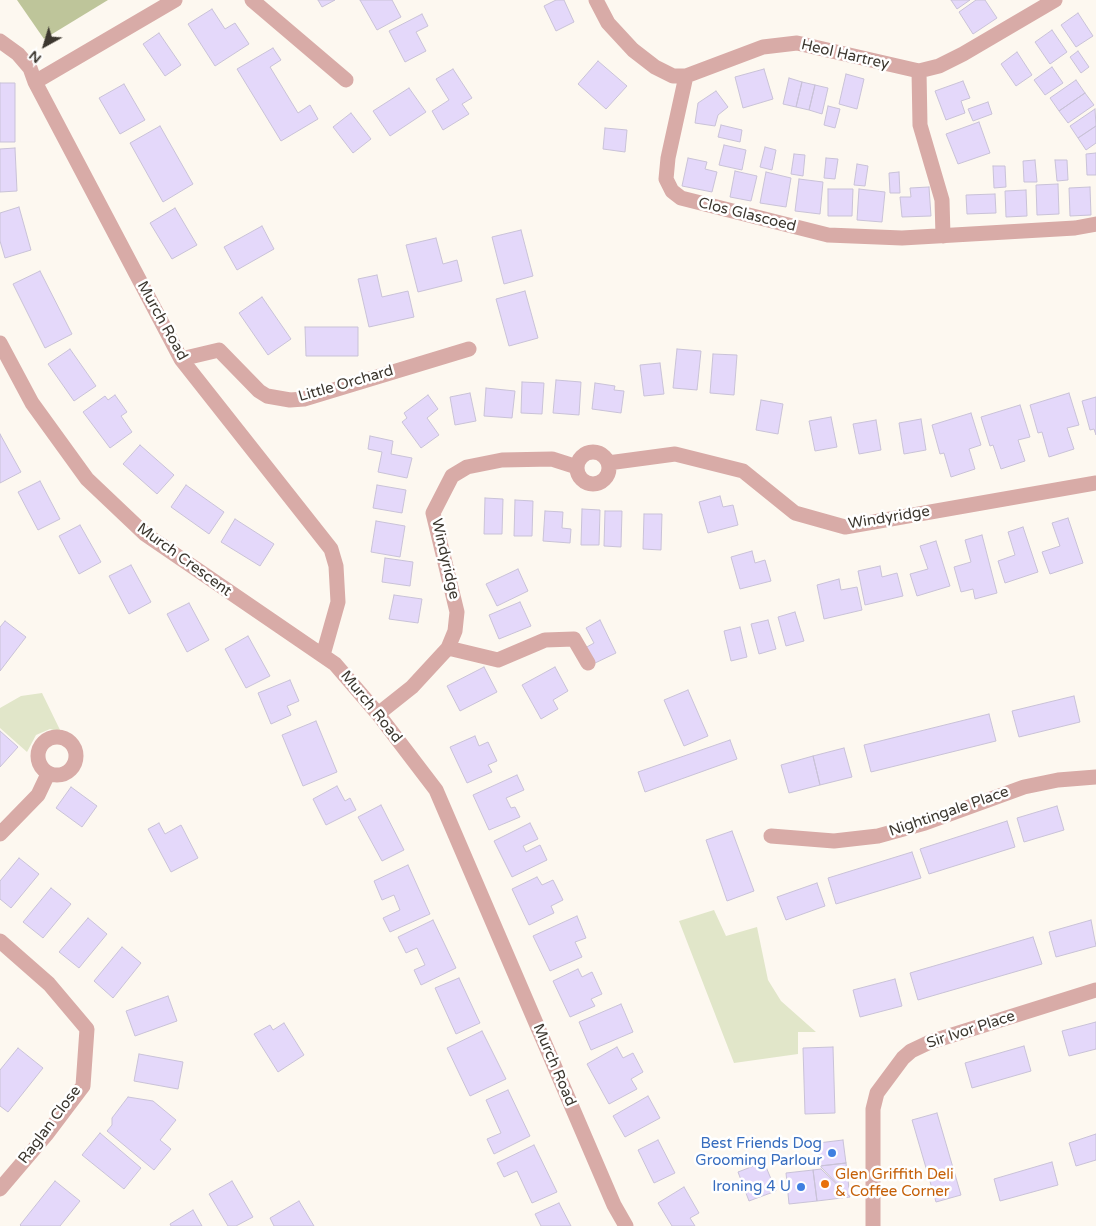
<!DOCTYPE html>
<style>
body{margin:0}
#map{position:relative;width:1096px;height:1226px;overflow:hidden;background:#fdf8f0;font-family:"Varela Round",sans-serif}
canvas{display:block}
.north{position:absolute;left:20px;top:20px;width:50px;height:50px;-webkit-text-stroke:4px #fff;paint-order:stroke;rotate:219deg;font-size:14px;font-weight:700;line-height:20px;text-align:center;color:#3c372f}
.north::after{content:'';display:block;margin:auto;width:18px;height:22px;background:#3c372f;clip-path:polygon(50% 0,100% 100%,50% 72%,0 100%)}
</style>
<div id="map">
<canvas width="1096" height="1226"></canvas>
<div class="north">N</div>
</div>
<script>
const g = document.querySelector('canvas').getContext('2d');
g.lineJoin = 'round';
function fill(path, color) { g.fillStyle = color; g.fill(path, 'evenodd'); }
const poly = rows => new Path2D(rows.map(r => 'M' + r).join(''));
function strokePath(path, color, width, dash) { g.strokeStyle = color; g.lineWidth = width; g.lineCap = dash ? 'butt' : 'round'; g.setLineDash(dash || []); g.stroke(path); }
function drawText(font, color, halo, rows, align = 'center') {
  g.font = font + ' "Varela Round",sans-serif'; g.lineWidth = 5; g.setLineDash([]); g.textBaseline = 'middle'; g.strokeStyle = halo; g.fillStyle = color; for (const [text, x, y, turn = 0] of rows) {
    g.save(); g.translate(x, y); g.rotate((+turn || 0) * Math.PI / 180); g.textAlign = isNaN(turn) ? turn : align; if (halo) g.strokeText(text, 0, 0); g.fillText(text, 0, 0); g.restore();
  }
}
fill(poly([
 [42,693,61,732,50,729,36,735,27,752,0,728,0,708,21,696],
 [714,910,726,936,757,927,768,980,781,1001,816,1032,798,1032,798,1054,734,1063,679,921]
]), '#e1e6c9');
fill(poly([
 [17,0,108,0,44,39]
]), '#bec59a');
const building = poly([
 [318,0,335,0,322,7,318,0],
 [360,0,392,0,401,17,377,30,360,0],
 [556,0,564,0,574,22,556,31,544,6,556,0],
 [951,0,970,0,957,9,951,0],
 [976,0,985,0,997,18,973,34,959,12,976,0],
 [212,9,225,29,235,23,249,44,215,66,188,24,212,9],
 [1078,13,1093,36,1076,47,1061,25,1078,13],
 [422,14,428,26,416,32,426,51,405,62,389,31,422,14],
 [1052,30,1067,52,1050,64,1035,42,1052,30],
 [159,33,181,65,165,76,143,44,159,33],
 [273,48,281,60,270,67,298,113,310,105,318,119,281,141,237,69,273,48],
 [1078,51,1089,67,1081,73,1070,57,1078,51],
 [1017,52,1032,75,1016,86,1001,64,1017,52],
 [598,61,627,86,606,109,578,84,598,61],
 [1052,67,1063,83,1045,95,1034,80,1052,67],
 [453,69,472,98,462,104,469,114,443,130,432,111,449,100,436,79,453,69],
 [764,69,773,99,743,108,735,77,764,69],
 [846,74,864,79,857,109,839,104,846,74],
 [789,78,802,82,796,107,783,104,789,78],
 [1076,80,1085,93,1059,111,1050,98,1076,80],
 [963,81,970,98,961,101,965,113,946,120,935,91,963,81],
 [802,82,815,85,809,110,796,107,802,82],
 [0,83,15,83,15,142,0,142,0,83],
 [124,84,145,120,120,134,99,98,124,84],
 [815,85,828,88,822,114,809,110,815,85],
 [409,88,426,112,390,136,373,111,409,88],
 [716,91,728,107,718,115,715,126,695,123,698,103,716,91],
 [1085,93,1094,105,1068,123,1059,111,1085,93],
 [988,102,992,114,973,121,968,109,988,102],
 [828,106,840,109,835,128,824,125,828,106],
 [1095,109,1096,126,1078,138,1070,126,1095,109],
 [351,113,371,139,353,153,333,127,351,113],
 [979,122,990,153,958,164,946,134,979,122],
 [721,125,742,130,740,142,718,137,721,125],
 [160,126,193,184,163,202,130,143,160,126],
 [1096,126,1096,143,1086,150,1078,138,1096,126],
 [605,128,627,130,625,152,603,149,605,128],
 [724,145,746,150,742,170,719,165,724,145],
 [765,147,776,150,772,170,760,167,765,147],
 [15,148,17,191,0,192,0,149,15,148],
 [1096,153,1096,175,1087,175,1086,154,1096,153],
 [794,154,805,155,803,176,791,174,794,154],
 [688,158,707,162,705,169,717,172,712,192,682,186,688,158],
 [826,158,838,159,835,179,824,178,826,158],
 [1035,160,1037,182,1024,182,1023,161,1035,160],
 [1055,160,1067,160,1068,180,1057,181,1055,160],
 [857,164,868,166,865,186,854,185,857,164],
 [993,166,1005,166,1006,187,994,188,993,166],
 [735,171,757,176,751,201,730,197,735,171],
 [766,172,791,178,786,207,760,203,766,172],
 [899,172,900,193,890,193,889,173,899,172],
 [799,179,823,182,820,214,795,211,799,179],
 [1058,184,1059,214,1037,215,1036,185,1058,184],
 [929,187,931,216,902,217,900,197,911,197,910,188,929,187],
 [1090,187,1091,215,1070,216,1069,188,1090,187],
 [828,189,853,189,852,216,828,216,828,189],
 [859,189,885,192,882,222,857,220,859,189],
 [1026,190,1027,216,1006,217,1005,191,1026,190],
 [995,194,996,213,967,214,966,195,995,194],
 [19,207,31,250,5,258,0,241,0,213,19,207],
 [175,208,197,245,172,259,150,223,175,208],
 [262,226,274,249,237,270,224,247,262,226],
 [521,230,533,276,504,284,492,237,521,230],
 [436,238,443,264,457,260,462,281,418,292,406,245,436,238],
 [40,271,72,334,45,348,13,284,40,271],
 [377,275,382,297,408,291,414,317,369,327,358,279,377,275],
 [525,291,538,338,509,346,496,299,525,291],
 [262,297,291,339,268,355,239,313,262,297],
 [305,327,358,327,358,356,306,356,305,327],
 [70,349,96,386,74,401,48,364,70,349],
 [677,349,701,351,697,390,673,388,677,349],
 [713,354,737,355,734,395,710,393,713,354],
 [660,363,664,394,644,396,640,365,660,363],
 [556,380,581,382,579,415,553,413,556,380],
 [522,382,544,383,542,414,521,413,522,382],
 [595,383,615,386,614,390,624,391,621,413,592,409,595,383],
 [486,388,515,391,512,418,484,416,486,388],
 [470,393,476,421,455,425,450,397,470,393],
 [1069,393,1079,425,1067,428,1074,449,1049,457,1042,432,1038,433,1030,405,1069,393],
 [115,395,127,412,121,416,132,432,110,448,83,412,105,396,108,400,115,395],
 [428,395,438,409,427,418,439,435,421,448,402,422,407,418,404,413,428,395],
 [1096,397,1096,435,1094,429,1090,430,1082,401,1096,397],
 [761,400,783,404,778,434,756,430,761,400],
 [1020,405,1030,437,1018,440,1025,461,1001,469,993,445,990,446,981,417,1020,405],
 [971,413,981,445,969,449,975,469,951,477,944,453,940,454,932,425,971,413],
 [831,417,837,447,815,451,809,421,831,417],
 [921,419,926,450,904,454,899,423,921,419],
 [876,420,881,450,859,454,853,424,876,420],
 [0,434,21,472,0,483,0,434],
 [370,436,393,441,391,454,412,458,407,478,378,472,382,452,368,449,370,436],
 [140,445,174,475,157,494,123,464,140,445],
 [40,481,60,519,38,530,18,492,40,481],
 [186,485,224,512,209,534,171,507,186,485],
 [377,485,406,490,402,513,373,508,377,485],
 [720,496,723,507,733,505,738,525,708,533,699,502,720,496],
 [485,498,503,499,502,534,484,534,485,498],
 [515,500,533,501,532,536,514,536,515,500],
 [582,509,600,510,599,545,581,545,582,509],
 [545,511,563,512,562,528,571,529,570,543,543,541,545,511],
 [605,511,622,511,621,547,604,546,605,511],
 [644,514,662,514,661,550,643,549,644,514],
 [1068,518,1083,563,1050,574,1042,552,1060,546,1052,523,1068,518],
 [235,519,274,544,260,566,221,542,235,519],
 [376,521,405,526,400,557,371,552,376,521],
 [80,525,101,562,79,574,59,536,80,525],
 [1023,527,1038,572,1005,583,998,561,1015,555,1008,532,1023,527],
 [982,535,997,593,975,599,973,589,961,592,954,567,971,562,965,540,982,535],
 [936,541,950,586,917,596,910,574,928,569,920,546,936,541],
 [752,551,755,563,765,560,771,581,740,589,731,557,752,551],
 [385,558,413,562,410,586,382,582,385,558],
 [131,565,151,602,129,614,109,576,131,565],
 [880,566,882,577,897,573,903,596,865,605,858,571,880,566],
 [518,569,528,591,497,606,486,584,518,569],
 [839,579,841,590,857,587,862,610,824,619,817,585,839,579],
 [394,595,422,599,418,623,389,619,394,595],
 [520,602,531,626,499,639,489,615,520,602],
 [189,603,209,640,187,652,167,614,189,603],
 [795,612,804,641,786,646,778,617,795,612],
 [600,620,616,653,593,664,585,648,594,643,586,628,600,620],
 [768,620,776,649,759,654,751,624,768,620],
 [5,621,26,637,0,671,0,627,5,621],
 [740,627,747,657,731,661,724,631,740,627],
 [248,636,270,676,246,688,225,649,248,636],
 [484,667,497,692,460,711,447,686,484,667],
 [555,667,568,691,553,700,558,709,541,719,522,685,555,667],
 [290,680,299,701,287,706,291,715,271,724,258,693,290,680],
 [688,690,708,736,684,746,664,700,688,690],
 [1074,696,1080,722,1019,737,1012,711,1074,696],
 [989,714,996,741,871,772,864,745,989,714],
 [316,721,337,772,303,786,282,735,316,721],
 [0,731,18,747,0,767,0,731],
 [475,736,479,746,488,742,497,761,488,765,492,772,467,783,450,747,475,736],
 [730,740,737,759,645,792,638,772,730,740],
 [844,748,852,777,820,785,813,756,844,748],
 [813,756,820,785,789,793,781,765,813,756],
 [517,775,524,790,506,798,511,808,515,807,520,817,489,830,473,795,517,775],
 [337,786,345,801,350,798,356,810,326,825,313,799,337,786],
 [71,787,97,806,82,827,56,808,71,787],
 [381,805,404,850,382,861,358,817,381,805],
 [1057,806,1064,830,1024,842,1017,818,1057,806],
 [1007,821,1015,847,929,874,920,849,1007,821],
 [159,823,165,834,181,825,198,858,171,872,148,829,159,823],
 [530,823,538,839,523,846,526,852,540,845,547,860,512,877,494,841,530,823],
 [732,831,754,891,727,901,706,840,732,831],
 [912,852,921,878,836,904,828,878,912,852],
 [19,858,39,874,11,908,0,899,0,881,19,858],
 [408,865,430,914,390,932,383,918,400,910,394,895,382,900,374,881,408,865],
 [537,877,542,885,553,880,563,900,551,906,554,913,529,925,512,889,537,877],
 [817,883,825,906,786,920,777,897,817,883],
 [51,888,71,904,43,938,23,922,51,888],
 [577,916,586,938,575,942,582,957,550,971,533,936,577,916],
 [88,918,107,934,79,968,59,952,88,918],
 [433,920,456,968,421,985,414,970,425,965,417,948,406,953,398,937,433,920],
 [1091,920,1096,946,1056,957,1049,932,1091,920],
 [1033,937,1042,964,918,1000,910,973,1033,937],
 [122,947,141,963,113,998,94,981,122,947],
 [578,969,582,977,592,972,602,994,591,999,595,1006,570,1017,553,981,578,969],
 [459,978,480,1023,456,1034,435,988,459,978],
 [895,979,902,1006,860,1017,853,990,895,979],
 [168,996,177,1021,135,1036,126,1011,168,996],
 [621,1004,633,1032,591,1050,579,1022,621,1004],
 [1096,1022,1096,1049,1069,1056,1062,1031,1096,1022],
 [284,1023,304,1055,278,1072,254,1034,270,1025,273,1030,284,1023],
 [482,1031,506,1079,470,1096,447,1048,482,1031],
 [1024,1046,1031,1071,972,1088,965,1063,1024,1046],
 [617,1047,623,1058,633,1053,643,1072,631,1079,637,1089,609,1104,587,1064,617,1047],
 [833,1047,835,1113,805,1114,803,1048,833,1047],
 [18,1048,43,1068,8,1112,0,1106,0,1070,18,1048],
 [139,1054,183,1062,178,1089,134,1081,139,1054],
 [508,1090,530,1136,494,1154,487,1139,501,1133,486,1100,508,1090],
 [648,1096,660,1118,625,1137,613,1116,648,1096],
 [128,1097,153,1101,176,1120,160,1140,171,1149,154,1170,107,1131,112,1125,112,1118,128,1097],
 [937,1113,961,1195,936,1202,912,1120,937,1113],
 [100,1133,141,1168,124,1189,82,1155,100,1133],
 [1096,1134,1096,1160,1076,1166,1069,1143,1096,1134],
 [658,1140,675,1173,654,1183,638,1150,658,1140],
 [843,1140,846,1163,820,1166,818,1143,843,1140],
 [534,1145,557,1192,532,1203,517,1171,504,1177,497,1163,534,1145],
 [764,1162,776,1191,749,1201,738,1172,764,1162],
 [1052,1162,1058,1185,1000,1201,994,1179,1052,1162],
 [846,1163,850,1197,820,1166,846,1163],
 [821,1169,850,1197,817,1201,813,1170,821,1169],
 [813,1170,817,1201,789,1204,786,1173,813,1170],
 [55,1181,80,1201,60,1226,21,1226,20,1225,55,1181],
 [232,1181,253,1217,236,1226,228,1226,209,1194,232,1181],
 [684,1187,699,1213,690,1218,695,1226,672,1226,658,1203,684,1187],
 [299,1201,314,1226,274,1226,270,1218,299,1201],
 [559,1203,571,1226,541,1226,535,1214,559,1203],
 [193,1210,202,1226,171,1226,170,1224,193,1210]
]);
fill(building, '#e4d8fa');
strokePath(building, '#c9c2d7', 1);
strokePath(poly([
 [252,0,346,80],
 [596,0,608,23,633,50,655,67,673,76,686,76,763,47,797,43,919,71,939,66,963,54,1055,0],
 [0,41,18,54,30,68,35,82,181,359,331,549,336,566,338,602,323,655],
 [919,71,920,125,942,200,943,236],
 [686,76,668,158,666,179,672,191,681,198,828,235,902,238,1075,228,1096,224],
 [35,82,175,0],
 [0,343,32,403,87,479,145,534,335,664,378,714,436,790,614,1205,626,1226],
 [181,359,219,350,259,391,267,396,290,400,304,399,469,349],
 '577 468a16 16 0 1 1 32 0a16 16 0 1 1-32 0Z',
 [608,463,675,454,743,471,795,513,845,527,1096,483],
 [448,648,498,660,545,640,574,639,588,663],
 [378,714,412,687,448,648,455,631,457,612,433,513,452,476,467,467,502,460,552,459,577,467],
 '38 756a19 19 0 1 1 38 0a19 19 0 1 1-38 0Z',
 [0,834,38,795,48,774],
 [771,836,834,841,878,836,925,823,1024,787,1058,780,1096,777],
 [0,941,49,984,87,1029,83,1086,46,1135,0,1189],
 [873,1226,873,1109,877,1093,903,1058,911,1051,930,1042,1096,990]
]), '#d8aba7', 15);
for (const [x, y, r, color] of [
 [832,1153,5,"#3f7fe0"],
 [825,1184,5,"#e8710a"],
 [801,1187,5,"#3f7fe0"]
]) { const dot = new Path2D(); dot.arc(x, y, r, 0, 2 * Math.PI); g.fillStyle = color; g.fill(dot); strokePath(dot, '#fff', 2); }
drawText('15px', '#3c372f', '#fff', [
 ["Heol Hartrey",845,55,13],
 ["Clos Glascoed",747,215,14],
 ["Murch Road",162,321,61],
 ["Little Orchard",346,384,-16],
 ["Windyridge",889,518,-9],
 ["Windyridge",445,559,77],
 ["Murch Crescent",184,560,36],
 ["Murch Road",371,707,51],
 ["Nightingale Place",949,812,-19],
 ["Sir Ivor Place",971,1030,-18],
 ["Murch Road",554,1065,67],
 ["Raglan Close",50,1125,-53]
]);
drawText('15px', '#366cbe', '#fff', [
 ["Best Friends Dog",822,1144],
 ["Grooming Parlour",822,1161],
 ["Ironing 4 U",791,1187]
], 'right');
drawText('15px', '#c56008', '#fff', [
 ["Glen Griffith Deli",835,1175],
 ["& Coffee Corner",835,1192]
], 'left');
</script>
